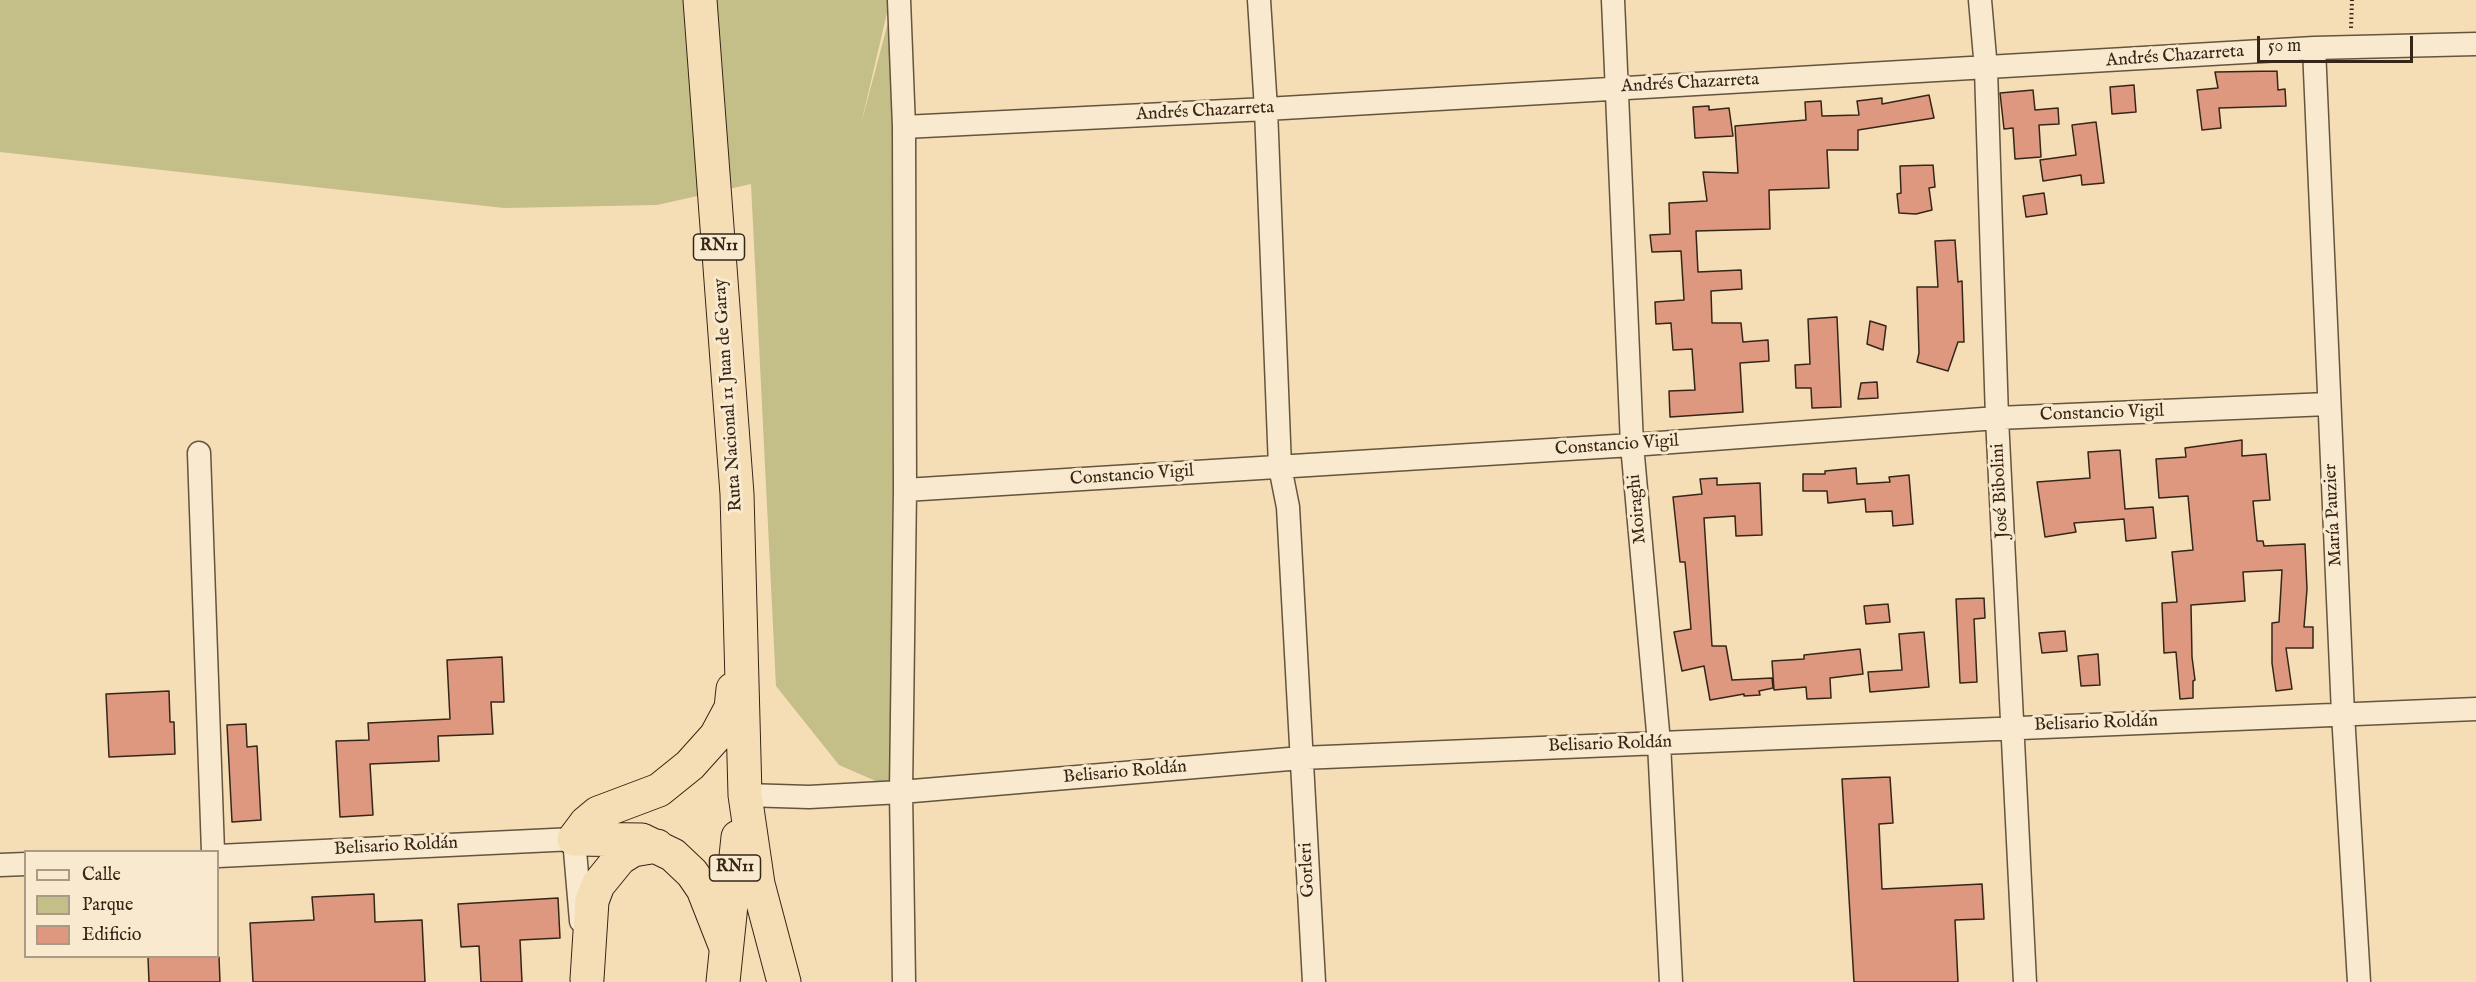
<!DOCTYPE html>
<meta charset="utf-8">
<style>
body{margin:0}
#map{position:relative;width:2476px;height:982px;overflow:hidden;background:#f5ddb5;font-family:"IM FELL English",serif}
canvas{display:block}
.legend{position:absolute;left:24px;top:850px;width:195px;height:108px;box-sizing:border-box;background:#f8e9cf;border:2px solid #aa9b86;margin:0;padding:8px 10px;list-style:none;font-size:18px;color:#352618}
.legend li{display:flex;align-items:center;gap:12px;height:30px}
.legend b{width:30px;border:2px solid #aa9b86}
.scale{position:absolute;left:2257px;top:36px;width:156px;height:27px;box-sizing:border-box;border:3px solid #352618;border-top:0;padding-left:8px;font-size:18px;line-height:21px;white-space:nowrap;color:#352618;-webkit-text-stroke:4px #f8e9cf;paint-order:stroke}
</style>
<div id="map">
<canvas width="2476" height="982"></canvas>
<ul class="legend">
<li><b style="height:8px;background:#f8e9cf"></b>Calle</li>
<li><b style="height:16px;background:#c4be88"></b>Parque</li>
<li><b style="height:16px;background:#de9880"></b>Edificio</li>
</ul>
<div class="scale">50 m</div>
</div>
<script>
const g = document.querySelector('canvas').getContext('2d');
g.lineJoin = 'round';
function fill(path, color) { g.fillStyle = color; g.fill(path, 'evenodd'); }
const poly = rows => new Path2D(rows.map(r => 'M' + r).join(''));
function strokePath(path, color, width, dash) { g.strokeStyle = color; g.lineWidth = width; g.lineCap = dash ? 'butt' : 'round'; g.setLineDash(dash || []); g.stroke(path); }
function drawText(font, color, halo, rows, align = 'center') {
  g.font = font + ' "IM FELL English",serif'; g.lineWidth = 6; g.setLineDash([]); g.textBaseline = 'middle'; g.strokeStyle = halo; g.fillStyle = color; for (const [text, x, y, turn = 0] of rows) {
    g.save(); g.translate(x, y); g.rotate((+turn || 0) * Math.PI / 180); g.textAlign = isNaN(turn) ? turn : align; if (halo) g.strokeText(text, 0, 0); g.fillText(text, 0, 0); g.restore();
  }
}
fill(poly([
 [0,0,890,0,861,124,894,0,901,792,839,765,776,686,751,184,657,205,504,208,0,152]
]), '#c4be88');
const building = poly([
 [2277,71,2278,90,2285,89,2286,106,2219,108,2221,128,2202,130,2197,90,2218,88,2215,72,2277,71],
 [2134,85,2136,112,2112,114,2110,87,2134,85],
 [2033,90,2035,110,2058,108,2059,124,2039,125,2041,157,2015,159,2013,128,2004,129,2000,93,2033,90],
 [1929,95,1934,118,1858,130,1858,150,1827,150,1829,188,1769,190,1770,229,1696,231,1698,272,1741,270,1742,289,1711,291,1712,323,1741,323,1743,342,1768,340,1769,361,1740,363,1743,412,1670,417,1669,391,1695,390,1692,349,1673,350,1671,323,1656,324,1655,302,1684,300,1681,251,1652,252,1650,235,1670,234,1669,203,1707,201,1703,172,1738,173,1735,126,1806,120,1805,102,1821,101,1822,116,1859,115,1857,101,1882,98,1882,104,1929,95],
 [1709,106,1709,110,1729,108,1733,136,1695,138,1693,107,1709,106],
 [2096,122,2104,183,2082,185,2081,175,2043,181,2040,160,2076,155,2072,125,2096,122],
 [1933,165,1935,187,1929,188,1932,210,1916,214,1899,213,1897,194,1901,193,1900,166,1933,165],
 [2044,193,2047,214,2026,217,2023,196,2044,193],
 [1955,240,1958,282,1962,281,1964,342,1958,342,1948,371,1917,362,1919,353,1917,287,1938,287,1935,241,1955,240],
 [1837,317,1841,407,1812,408,1811,388,1796,388,1795,365,1810,364,1808,319,1837,317],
 [1870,321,1886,326,1883,350,1867,344,1870,321],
 [1877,382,1878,398,1858,399,1861,383,1877,382],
 [2242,440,2242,456,2266,454,2270,500,2253,501,2257,541,2263,541,2264,546,2305,544,2307,589,2304,627,2313,627,2313,648,2286,648,2292,689,2276,691,2272,663,2272,623,2279,622,2282,570,2243,572,2245,601,2191,605,2192,657,2195,680,2193,681,2193,698,2180,699,2176,652,2164,653,2162,603,2177,602,2172,552,2193,550,2188,496,2159,498,2156,459,2186,457,2185,448,2242,440],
 [2120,450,2125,509,2153,507,2156,538,2126,541,2124,519,2074,523,2076,532,2045,537,2037,482,2090,478,2088,452,2120,450],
 [1856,468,1857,484,1890,482,1889,477,1909,475,1913,524,1893,526,1892,511,1866,512,1865,499,1828,503,1827,491,1803,491,1803,474,1825,474,1825,471,1856,468],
 [1717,478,1717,485,1760,483,1762,535,1736,536,1735,516,1704,518,1712,646,1726,646,1732,680,1772,678,1773,688,1759,691,1760,695,1744,696,1744,694,1710,700,1704,666,1682,671,1674,632,1691,629,1685,562,1680,562,1673,497,1702,494,1700,479,1717,478],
 [1984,598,1985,618,1974,619,1977,682,1960,683,1956,599,1984,598],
 [1888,604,1890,622,1866,624,1864,606,1888,604],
 [2065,631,2067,651,2042,653,2039,633,2065,631],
 [1924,632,1929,687,1870,692,1868,672,1902,670,1899,634,1924,632],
 [1860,649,1863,674,1830,678,1831,698,1807,699,1806,687,1774,690,1772,661,1804,659,1804,655,1860,649],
 [2098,654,2100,685,2081,686,2078,656,2098,654],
 [502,657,504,702,491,702,493,734,438,736,439,761,370,764,373,815,340,817,336,741,369,740,368,723,450,719,447,660,502,657],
 [169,691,170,722,174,722,175,754,109,757,106,694,169,691],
 [246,724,247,747,257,746,261,820,232,822,227,725,246,724],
 [1890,777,1893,823,1879,824,1882,889,1982,884,1984,919,1955,920,1958,982,1854,982,1842,779,1890,777],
 [374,894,375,922,422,920,425,982,253,982,250,923,314,920,312,897,374,894],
 [558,898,560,938,520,940,522,982,481,982,479,946,461,947,458,904,558,898],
 [148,957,219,957,220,982,149,982,148,957]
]);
fill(building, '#de9880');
strokePath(building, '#352618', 1.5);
const minor = poly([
 [899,0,904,127,905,490,901,792,904,982],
 [1259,0,1266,109,1280,467,1288,507,1314,982],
 [1613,0,1632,445,1659,743,1671,982],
 [1980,0,1986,69,1997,418,2025,982],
 [2314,48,2343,714,2359,982],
 [904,127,1266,109,2314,48,2476,44],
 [199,453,213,852],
 [905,490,1632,445,1997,418,2328,404],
 [745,795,809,797,901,792,1301,758,2476,709],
 [218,856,574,839,581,921],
 [0,865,26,864]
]);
const highway = poly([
 [700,0,737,494,745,795,758,884,784,982],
 [574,839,586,823,598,813,659,790,690,765,716,736,731,708,733,689],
 [574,839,642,840,673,855,692,873,703,889,725,945],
 [587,979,592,901,598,885,620,858,633,850,657,846],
 [723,982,738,837]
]);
strokePath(minor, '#65543f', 25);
strokePath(highway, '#352618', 35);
strokePath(poly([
 [2351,28,2352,0]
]), '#352618', 4, [1.5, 3]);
strokePath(minor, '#f8e9cf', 22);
strokePath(highway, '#f5ddb5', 33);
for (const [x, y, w] of [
 [719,247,51],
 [735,868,51]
]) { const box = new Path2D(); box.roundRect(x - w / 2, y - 13, w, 26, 4.5); g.fillStyle = '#f8e9cf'; g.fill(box); strokePath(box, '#352618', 1.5); }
drawText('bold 16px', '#352618', null, [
 ["RN11",719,247],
 ["RN11",735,868]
]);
drawText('18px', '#352618', '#f8e9cf', [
 ["Andrés Chazarreta",2175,57,-4],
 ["Andrés Chazarreta",1690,84,-3],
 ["Andrés Chazarreta",1205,112,-3],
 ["Ruta Nacional 11 Juan de Garay",729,395,-94],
 ["Constancio Vigil",2102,414,-2],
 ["Constancio Vigil",1617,446,-4],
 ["Constancio Vigil",1132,476,-4],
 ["José Bibolini",2001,491,-93],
 ["Moiraghi",1638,509,-95],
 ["María Pauzier",2334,515,-93],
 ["Belisario Roldán",2096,724,-2],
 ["Belisario Roldán",1610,745,-2],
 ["Belisario Roldán",1125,773,-5],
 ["Belisario Roldán",396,847,-3],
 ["Gorleri",1308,870,-93]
]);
</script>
